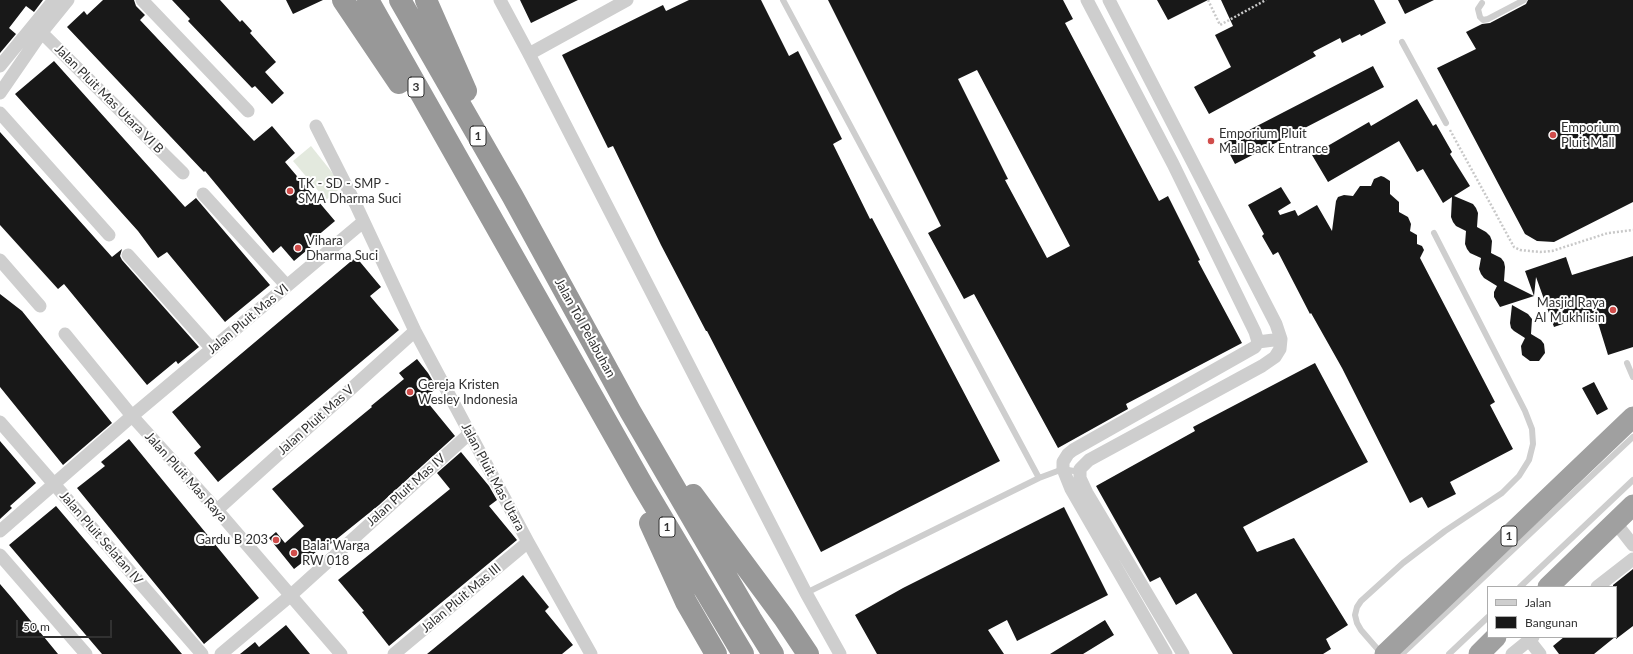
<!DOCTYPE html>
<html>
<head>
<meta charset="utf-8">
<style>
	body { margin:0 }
	#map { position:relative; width:1633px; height:654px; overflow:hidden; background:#fff; font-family:Lato,sans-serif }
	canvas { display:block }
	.legend { position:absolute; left:1487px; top:586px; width:130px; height:52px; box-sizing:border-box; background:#fff; border:1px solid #adadad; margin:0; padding:5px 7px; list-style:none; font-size:12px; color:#313131 }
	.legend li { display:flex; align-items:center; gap:8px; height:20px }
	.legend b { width:20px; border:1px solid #adadad }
	.scale { position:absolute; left:16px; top:620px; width:96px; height:18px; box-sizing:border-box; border:2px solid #313131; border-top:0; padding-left:5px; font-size:12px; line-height:14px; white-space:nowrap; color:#313131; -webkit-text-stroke:3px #fff; paint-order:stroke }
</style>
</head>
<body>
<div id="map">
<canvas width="1633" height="654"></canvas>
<ul class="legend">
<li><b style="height:5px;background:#cecece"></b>Jalan</li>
<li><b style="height:11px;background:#181818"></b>Bangunan</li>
</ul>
<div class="scale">50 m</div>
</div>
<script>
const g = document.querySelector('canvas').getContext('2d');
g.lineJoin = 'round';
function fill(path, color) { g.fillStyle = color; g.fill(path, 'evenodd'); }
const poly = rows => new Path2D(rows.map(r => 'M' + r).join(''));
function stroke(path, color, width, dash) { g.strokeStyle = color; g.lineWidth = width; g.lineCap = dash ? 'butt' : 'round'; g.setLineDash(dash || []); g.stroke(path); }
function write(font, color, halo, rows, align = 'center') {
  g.font = font + ' Lato,sans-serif'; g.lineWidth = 4; g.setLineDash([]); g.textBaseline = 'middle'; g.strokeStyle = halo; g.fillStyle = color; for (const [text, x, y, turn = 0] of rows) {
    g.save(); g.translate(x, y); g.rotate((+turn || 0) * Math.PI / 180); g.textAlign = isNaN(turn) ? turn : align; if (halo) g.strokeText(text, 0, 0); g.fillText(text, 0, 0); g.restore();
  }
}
fill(poly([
	[311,146,343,186,326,200,293,161]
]), '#e3e9de');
fill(poly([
	[0,0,43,0,34,12,26,6,9,28,16,34,0,53],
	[103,0,134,0,136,6,145,15,140,20,254,141,272,126,295,153,285,162,335,221,309,243,312,246,294,261,281,246,273,253,205,171,204,172,67,27,84,11,87,15],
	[172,0,220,0,240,22,242,20,252,31,250,33,276,62,265,72,284,93,272,104,255,86,252,88,188,21,190,19],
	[286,0,323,0,293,14],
	[520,0,578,0,531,23],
	[689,0,761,0,789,56,798,51,842,139,833,144,870,219,872,218,1000,461,821,552,707,331,706,331,661,245,613,146,608,148,562,55,663,5,666,11],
	[828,0,1063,0,1073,19,1065,23,1159,201,1168,196,1200,260,1198,261,1242,343,1126,404,1128,409,1058,448,974,294,964,299,928,233,941,226],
	[977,70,1070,246,1047,258,1005,180,1008,179,958,79],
	[1157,0,1208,0,1168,20],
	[1221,0,1374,0,1386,23,1361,36,1360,34,1342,43,1340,38,1313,52,1316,56,1209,114,1194,87,1231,67,1215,35,1233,26],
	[1398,0,1434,0,1405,14],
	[1528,0,1633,0,1633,202,1554,242,1537,241,1525,234,1437,68,1476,49,1466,32,1482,24,1490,23,1526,4],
	[54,61,185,207,196,198,270,285,225,322,167,252,158,258,138,231,15,94],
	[1373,66,1384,87,1235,164,1224,143],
	[1417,99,1433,126,1436,124,1452,152,1450,154,1470,186,1454,196,1473,204,1476,208,1478,213,1477,227,1486,232,1490,236,1492,241,1491,253,1501,258,1504,262,1505,267,1504,281,1534,296,1500,307,1494,297,1494,292,1497,286,1484,278,1481,274,1479,269,1481,258,1470,253,1467,249,1465,244,1466,231,1456,226,1453,222,1451,217,1452,197,1443,203,1423,169,1417,172,1399,141,1328,182,1312,155,1369,122,1371,126],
	[0,132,112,257,122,249,120,256,122,260,199,347,178,364,176,361,147,385,64,284,58,289,0,225],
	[1381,176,1384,177,1390,181,1390,194,1399,202,1399,212,1408,217,1411,224,1410,231,1417,235,1417,244,1422,246,1424,250,1420,258,1495,402,1490,405,1513,449,1450,482,1456,494,1428,508,1422,497,1410,503,1342,368,1311,313,1310,314,1278,252,1273,255,1262,236,1264,234,1248,205,1281,187,1291,203,1278,211,1280,215,1295,210,1298,216,1317,205,1332,231,1336,201,1338,197,1344,195,1353,196,1360,186,1371,186,1374,179],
	[1633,256,1633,347,1608,355,1595,313,1554,327,1536,277,1534,296,1525,271,1566,257,1572,275],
	[356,257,381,287,370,296,399,330,218,482,194,453,201,447,172,412],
	[0,294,22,311,112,423,63,465,0,387],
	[1512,305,1528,314,1532,319,1531,334,1541,340,1544,344,1545,353,1539,361,1530,361,1522,355,1521,346,1525,338,1514,331,1511,328,1510,323],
	[417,359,428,373,437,388,424,398,455,436,379,505,323,550,321,548,294,569,269,538,276,532,285,543,304,526,272,489,372,407,371,406,404,379,399,373],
	[1315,363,1368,462,1243,527,1257,552,1294,538,1348,625,1326,639,1331,649,1323,654,1233,654,1196,593,1176,605,1160,577,1150,582,1096,486,1195,431,1193,427],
	[1594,382,1608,409,1597,415,1582,388],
	[129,439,259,598,204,644,77,488,105,466,101,462],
	[0,441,36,483,10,506,12,508,0,519],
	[461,452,489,486,497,500,489,506,517,540,389,646,362,612,364,611,338,580,450,489,437,473],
	[56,506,84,539,182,654,102,654,9,545],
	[1064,507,1108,595,1017,641,1007,620,988,630,1004,654,877,654,855,615,903,588],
	[1633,569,1633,626,1616,639,1616,587,1613,587,1613,585],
	[523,575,549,607,545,611,573,645,562,654,427,654],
	[0,584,12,598,58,654,0,654],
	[1105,620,1114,635,1083,654,1050,654],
	[286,625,310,654,240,654,255,642,259,647],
	[1564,637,1615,637,1594,654,1559,654,1553,646]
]), '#181818');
stroke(poly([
	[1208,0,1220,25,1266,0],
	[1450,130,1514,247,1520,250,1540,252,1552,251,1608,233,1633,230]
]), '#c8c8c8', 2.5, [2, 2]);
stroke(poly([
	[783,0,1039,478],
	[1482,3,1478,9,1480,17,1483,20,1488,19,1524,0],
	[1402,42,1446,123],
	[1627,363,1633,377],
	[1520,587,1633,480],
	[806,593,1039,478,1063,469,1079,472],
	[1381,653,1361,630,1357,623,1355,615,1357,607,1361,601,1403,563,1445,531,1502,493,1519,476,1529,460,1533,444,1532,429,1525,411,1434,233],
	[1402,654,1633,437],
	[1449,654,1488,617]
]), '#cecece', 6);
stroke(poly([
	[142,0,248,111],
	[500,0,529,54,806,593,840,654],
	[1087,0,1173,164,1255,332,1258,342,1255,347,1073,450,1068,454,1063,462,1063,469,1071,489,1166,654],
	[1109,0,1276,324,1281,339,1280,349,1275,357,1262,366,1089,460,1080,469,1080,478,1087,493,1183,654],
	[34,25,183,173],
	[529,54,627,0],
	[0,66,54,0],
	[0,93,42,32,68,0],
	[0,113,109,235],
	[316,126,356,205,415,331,528,542,591,654],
	[203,194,287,286],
	[128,255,212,349],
	[0,260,40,306],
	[65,334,132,416,217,510,341,654],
	[1258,342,1281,339],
	[0,422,202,654],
	[217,510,415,331],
	[1615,522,1633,545],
	[0,531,132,416,363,222],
	[0,555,86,654],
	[1597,587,1633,559],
	[1529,640,1540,654],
	[221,654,290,596,470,433],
	[394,654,528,542],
	[1512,654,1533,637]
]), '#cecece', 13);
stroke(poly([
	[1548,587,1633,505],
	[1385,654,1633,417],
	[1479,654,1496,637]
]), '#a0a0a0', 21);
stroke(poly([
	[343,0,399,83],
	[368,0,643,486,743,654],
	[400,0,513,197,630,411,751,619,773,654],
	[426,0,466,91],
	[693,495,784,618,808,654],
	[650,523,686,602,716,654]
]), '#989898', 22);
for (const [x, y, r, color] of [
	[1553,135,4,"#d04d4b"],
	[1211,141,4,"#d04d4b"],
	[290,191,4,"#d04d4b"],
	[298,248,4,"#d04d4b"],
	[1613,310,4,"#d04d4b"],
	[410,392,4,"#d04d4b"],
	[276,540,4,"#d04d4b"],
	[294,553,4,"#d04d4b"]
]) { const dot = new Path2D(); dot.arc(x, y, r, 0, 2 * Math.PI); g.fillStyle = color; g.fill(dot); stroke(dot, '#fff', 1.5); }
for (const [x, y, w] of [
	[416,87,16],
	[478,136,16],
	[667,527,16],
	[1509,536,16]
]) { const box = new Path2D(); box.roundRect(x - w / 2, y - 10, w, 20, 3); g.fillStyle = '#fff'; g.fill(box); stroke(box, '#313131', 1); }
write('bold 12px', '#313131', null, [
	["3",416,87],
	["1",478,136],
	["1",667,527],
	["1",1509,536]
]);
write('13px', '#313131', '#fff', [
	["Jalan Pluit Mas Utara VI B",109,99,45],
	["Jalan Pluit Mas VI",248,319,-40],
	["Jalan Tol Pelabuhan",585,328,61],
	["Jalan Pluit Mas V",316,420,-42],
	["Jalan Pluit Mas Raya",186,477,48],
	["Jalan Pluit Mas Utara",493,477,62],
	["Jalan Pluit Mas IV",406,490,-42],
	["Jalan Pluit Selatan IV",101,538,49],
	["Jalan Pluit Mas III",461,598,-40]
]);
write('13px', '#313131', '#fff', [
	["Emporium",1561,128],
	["Pluit Mall",1561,143],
	["Emporium Pluit",1219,134],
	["Mall Back Entrance",1219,149],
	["TK - SD - SMP -",298,184],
	["SMA Dharma Suci",298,199],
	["Vihara",306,241],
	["Dharma Suci",306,256],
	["Masjid Raya",1605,303,"right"],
	["Al Mukhlisin",1605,318,"right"],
	["Gereja Kristen",418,385],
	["Wesley Indonesia",418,400],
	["Gardu B 203",268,540,"right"],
	["Balai Warga",302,546],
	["RW 018",302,561]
], 'left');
</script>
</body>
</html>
